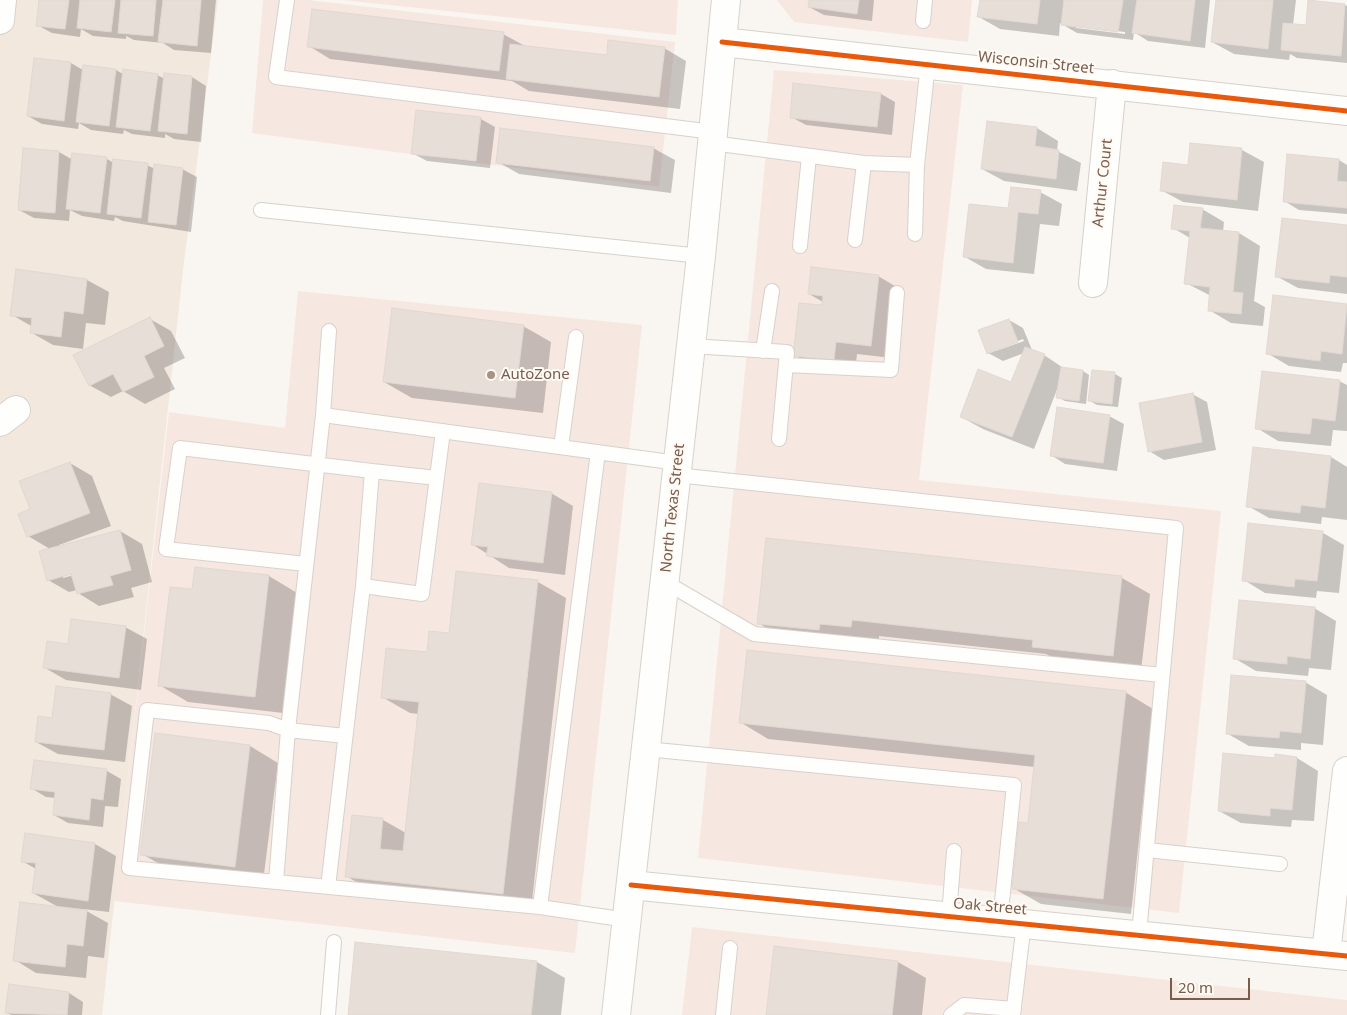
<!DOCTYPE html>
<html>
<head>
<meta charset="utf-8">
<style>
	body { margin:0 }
	#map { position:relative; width:1347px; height:1015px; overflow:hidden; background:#f9f5f0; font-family:"Noto Sans",sans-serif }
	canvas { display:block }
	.scale { position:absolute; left:1170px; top:978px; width:80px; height:22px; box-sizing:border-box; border:2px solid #7a5c4d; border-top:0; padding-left:6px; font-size:15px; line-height:18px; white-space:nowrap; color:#7a5c4d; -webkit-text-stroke:4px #fffaf3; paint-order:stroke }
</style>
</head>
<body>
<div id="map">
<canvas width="1347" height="1015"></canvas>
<div class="scale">20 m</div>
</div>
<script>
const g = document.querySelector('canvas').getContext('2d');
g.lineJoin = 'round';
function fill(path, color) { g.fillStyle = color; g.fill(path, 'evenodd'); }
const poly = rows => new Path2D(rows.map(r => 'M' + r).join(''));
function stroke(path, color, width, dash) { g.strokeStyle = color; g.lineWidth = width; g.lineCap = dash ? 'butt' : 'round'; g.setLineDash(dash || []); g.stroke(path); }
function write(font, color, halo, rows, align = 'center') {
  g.font = font + ' "Noto Sans",sans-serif'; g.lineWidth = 4; g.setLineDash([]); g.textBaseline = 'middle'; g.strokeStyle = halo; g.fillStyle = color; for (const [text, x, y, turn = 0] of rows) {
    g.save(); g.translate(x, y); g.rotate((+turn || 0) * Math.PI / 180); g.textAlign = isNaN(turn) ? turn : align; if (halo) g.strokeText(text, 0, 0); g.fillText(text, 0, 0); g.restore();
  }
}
fill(poly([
	[0,0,218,0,183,270,102,1015,0,1015]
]), '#f2e8de');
fill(poly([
	[263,0,308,0,675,42,659,187,252,133],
	[342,0,678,0,676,35],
	[777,0,972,0,968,42,794,22],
	[774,70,963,85,919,480,1221,511,1179,913,698,858],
	[298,291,642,325,575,953,114,901,169,412,285,428],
	[692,927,1347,1000,1347,1015,682,1015]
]), '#f6e8e1');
fill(poly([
	[41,0,216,0,211,53,174,50,163,43,134,40,126,36,126,39,93,36,81,29,80,37,52,33,37,25],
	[810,0,874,0,872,21,824,15,809,7],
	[981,0,1210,0,1205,48,1148,41,1134,32,1133,40,1077,33,1060,23,1059,36,1000,29,979,17],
	[1076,26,1125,32,1125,34,1076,28],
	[1217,0,1296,0,1293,25,1307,26,1309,2,1345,5,1347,6,1347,63,1297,58,1290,54,1289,60,1234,54,1212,42],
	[503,34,525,46,608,57,664,48,686,61,680,109,529,91,512,81,330,59,309,46],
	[71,63,83,70,116,70,123,74,157,75,165,79,165,75,192,77,206,86,201,142,174,139,165,134,165,138,132,134,124,130,123,134,91,130,79,123,78,129,42,124,28,116],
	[881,94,895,102,892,135,806,125,791,117],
	[417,112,481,119,495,127,490,168,427,161,412,153],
	[1037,128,1058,141,1057,151,1081,163,1077,191,1004,181,982,169],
	[1192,144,1242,150,1264,162,1258,211,1183,202,1161,190,1189,166],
	[653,148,675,160,671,193,519,174,498,162],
	[24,149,59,152,73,160,107,159,114,163,147,165,155,169,182,169,197,177,191,232,123,221,115,217,114,221,82,216,70,210,69,221,34,218,19,210],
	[1339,160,1347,165,1347,214,1299,210,1284,201],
	[1040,192,1062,204,1059,226,1040,224,1034,274,986,269,965,257,1009,210],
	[1202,209,1224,222,1223,232,1239,233,1260,246,1254,301,1265,307,1263,326,1231,323,1209,310,1211,296,1186,283,1190,238,1173,228],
	[1347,226,1347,294,1298,288,1276,276],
	[17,271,87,280,109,292,105,325,86,323,83,349,53,345,32,333,33,327,12,315],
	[878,276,900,289,892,358,857,354,855,372,816,367,794,355,823,306,823,302,809,294],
	[1274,296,1347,305,1347,363,1343,363,1341,372,1289,366,1267,353],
	[150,319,171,331,185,358,164,368,175,389,145,404,123,391,111,397,89,385],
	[1009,320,1023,328,1032,350,1044,355,1065,369,1083,371,1089,375,1086,404,1065,401,1058,397,1058,387,1034,449,983,429,961,417,1012,383,1024,353,1003,361,988,353],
	[1023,339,1024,341,996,351,996,349],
	[523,326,551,342,543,413,412,398,384,382],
	[1093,371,1115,374,1122,378,1118,407,1097,405,1090,401],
	[1339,381,1347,385,1347,431,1333,430,1331,446,1278,441,1257,428],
	[1192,394,1207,402,1216,450,1164,460,1149,451],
	[1109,416,1124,424,1117,471,1065,464,1051,455],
	[1254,448,1331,457,1347,467,1347,520,1322,517,1321,524,1269,518,1248,506],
	[70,463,92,476,111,526,59,545,60,547,120,531,142,544,152,582,131,588,134,597,99,606,78,593,77,590,69,592,48,580,50,549,28,536,32,510],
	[77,571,78,574,63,578,63,575],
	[551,493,573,506,565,575,509,568,472,544],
	[1323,533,1344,545,1339,593,1317,591,1316,598,1265,593,1244,580],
	[269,576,297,593,283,713,188,702,159,685,193,591],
	[1122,578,1150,594,1141,671,1062,663,1046,654,879,636,879,642,786,639,758,623],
	[538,582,566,598,531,910,374,892,346,876,353,816,383,820,406,833,419,714,410,713,382,697,450,634],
	[1314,608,1336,621,1331,670,1309,668,1308,676,1256,671,1234,658],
	[125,627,147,639,141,690,66,680,45,668,70,645],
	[1305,682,1327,695,1323,745,1301,743,1301,750,1249,746,1228,734],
	[1125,692,1153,709,1131,914,1041,904,1013,888,1029,824,1035,767,768,739,740,722],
	[110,694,132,706,125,762,58,754,36,742,53,719],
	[250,746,278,763,263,882,170,870,142,854],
	[1297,758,1318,771,1314,821,1292,820,1291,827,1241,823,1219,811,1276,759],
	[35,762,107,771,121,779,118,807,105,806,103,827,68,823,54,815,56,798,46,797,31,788],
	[95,844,116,856,109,912,83,909,108,923,104,958,88,956,86,978,36,973,15,960,60,908,33,893,36,869,22,861],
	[775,947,898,962,926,978,922,1015,767,1015],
	[537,962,565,978,561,1015,349,1015],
	[10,986,69,993,83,1002,82,1015,11,1015,7,1013]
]), '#0003');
const building = poly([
	[39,0,69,0,65,29,36,26,39,0],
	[80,0,115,0,111,32,77,28,80,0],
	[121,0,156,0,153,36,118,33,121,0],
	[163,0,201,0,197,46,158,42,163,0],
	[809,0,859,0,857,14,808,7,809,0],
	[980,0,1040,0,1037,24,977,17,980,0],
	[1064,0,1123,0,1118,32,1061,25,1064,0],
	[1137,0,1195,0,1190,41,1132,33,1137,0],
	[1216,0,1273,0,1268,49,1211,42,1216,0],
	[1308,0,1345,4,1341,56,1281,50,1283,23,1306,25,1308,0],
	[312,9,504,32,499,71,307,47,312,9],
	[608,40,665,47,659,97,506,79,510,44,607,55,608,40],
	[34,58,71,62,64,121,27,116,34,58],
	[83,65,116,69,109,126,76,122,83,65],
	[123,69,158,74,150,131,116,127,123,69],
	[164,73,192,76,187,134,158,131,164,73],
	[793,83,881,93,877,127,790,118,793,83],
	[416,110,481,117,476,161,411,154,416,110],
	[987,121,1037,127,1035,146,1059,150,1056,179,981,169,987,121],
	[500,128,654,147,650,181,496,163,500,128],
	[1190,143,1242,148,1237,200,1160,191,1163,162,1188,165,1190,143],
	[23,148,59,151,55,213,18,210,23,148],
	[72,153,107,157,100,213,66,209,72,153],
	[1287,154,1339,159,1337,181,1347,182,1347,208,1283,202,1287,154],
	[113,159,148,163,141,218,107,214,113,159],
	[154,164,183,168,176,225,148,222,154,164],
	[1011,187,1041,190,1038,214,1018,212,1013,263,963,257,969,204,1008,208,1011,187],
	[1174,205,1203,208,1200,228,1239,232,1233,292,1243,293,1241,314,1208,311,1210,287,1184,284,1190,231,1171,229,1174,205],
	[1282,218,1347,225,1347,277,1330,275,1329,283,1275,277,1282,218],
	[811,267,879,275,871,346,836,342,834,360,793,356,799,303,822,305,823,296,808,294,811,267],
	[16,269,87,279,83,314,64,311,61,337,30,333,32,318,10,316,16,269],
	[1273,295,1347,304,1342,354,1321,351,1320,361,1266,354,1273,295],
	[392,308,524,325,515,398,383,382,392,308],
	[150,317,164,346,144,356,154,377,123,392,113,374,89,386,73,355,150,317],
	[1009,319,1018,342,987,354,978,330,1009,319],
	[1025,347,1045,354,1012,437,960,417,978,369,1011,382,1025,347],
	[1061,367,1083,370,1079,401,1056,398,1061,367],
	[1092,370,1115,372,1112,404,1088,401,1092,370],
	[1262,371,1340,380,1335,421,1312,418,1310,434,1255,429,1262,371],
	[1193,393,1202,442,1148,452,1139,403,1193,393],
	[1057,407,1110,415,1103,463,1050,456,1057,407],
	[1253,447,1331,456,1325,508,1301,505,1300,513,1246,507,1253,447],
	[70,462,90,513,27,537,18,514,30,509,19,481,70,462],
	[479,483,552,492,543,563,486,556,488,547,471,545,479,483],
	[1248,523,1323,531,1317,581,1295,579,1294,587,1242,581,1248,523],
	[120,530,131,570,110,576,113,585,77,594,71,574,47,581,39,551,120,530],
	[766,538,1122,576,1113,656,1032,647,1033,640,852,620,851,627,820,624,819,630,757,624,766,538],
	[195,567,269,575,255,697,158,686,170,587,192,589,195,567],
	[456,571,538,580,503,894,345,877,352,815,383,818,380,849,403,851,419,702,381,698,386,648,427,652,429,631,449,633,456,571],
	[1239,600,1315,607,1310,659,1287,656,1287,664,1233,659,1239,600],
	[71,619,126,626,119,678,43,668,47,641,68,644,71,619],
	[747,650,1126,691,1103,899,1012,889,1019,822,1028,823,1035,755,739,723,747,650],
	[1231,675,1306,681,1301,733,1280,731,1279,738,1226,734,1231,675],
	[56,686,111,693,104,750,35,742,38,716,52,718,56,686],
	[155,733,250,745,235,867,140,855,155,733],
	[1223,753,1275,758,1275,754,1297,757,1292,810,1270,808,1270,816,1218,811,1223,753],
	[34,760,107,769,103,800,91,798,89,820,53,815,55,792,30,789,34,760],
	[25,833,95,843,88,901,32,893,36,863,21,862,25,833],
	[20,902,87,910,83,946,67,944,65,967,13,961,20,902],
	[355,942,537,961,531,1015,348,1015,355,942],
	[774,946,898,961,892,1015,766,1015,774,946],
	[9,984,69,992,67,1015,5,1013,9,984]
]);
fill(building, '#e6ded7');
stroke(building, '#e2d8d2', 1);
const service = poly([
	[287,0,276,77,713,132],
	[923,21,925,0],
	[712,143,864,163,917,165,928,64],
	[261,210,701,256],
	[915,234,917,165],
	[855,240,864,163],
	[800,246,809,156],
	[329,331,323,415,678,463],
	[691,346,787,352,779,439],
	[763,351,772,291],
	[786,365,891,370,897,293],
	[323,415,288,730,269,723,147,710,129,868,540,907],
	[561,447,576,337],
	[598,452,540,907,627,920],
	[676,475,1176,528,1139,934],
	[306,564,166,549,180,448,372,471],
	[665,582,754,634,1162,675],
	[363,586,372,471,437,478],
	[646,749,1014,785,1000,921],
	[1147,850,1280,864],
	[276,882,288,730,345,736],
	[328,887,363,586,422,594,443,431],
	[949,916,954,851],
	[328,1015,334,942],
	[723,1015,730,948],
	[951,1015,964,1005,1014,1009],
	[1013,1015,1024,923]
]);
const minor = poly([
	[0,20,2,0],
	[722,42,1347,111],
	[1093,283,1112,84],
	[0,422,16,410],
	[631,885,1347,956],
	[1326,953,1347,771]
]);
const secondary = poly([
	[616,1015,701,256,726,0]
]);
stroke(service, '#d7d1cb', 16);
stroke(minor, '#d7d1cb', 30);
stroke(secondary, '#d9d2cb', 30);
stroke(service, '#fefefd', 14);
stroke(minor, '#fefefd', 28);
stroke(secondary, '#fefefd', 28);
stroke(poly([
	[722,42,1347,111],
	[631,885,1347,956]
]), '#e8590c', 5);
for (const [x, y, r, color] of [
	[491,375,5,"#a69286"]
]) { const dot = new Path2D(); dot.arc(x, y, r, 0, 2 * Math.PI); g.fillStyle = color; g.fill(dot); stroke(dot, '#fffaf3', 2); }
write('15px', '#7a5c4d', '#fffaf3', [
	["Wisconsin Street",1036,63,6],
	["Arthur Court",1103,183,-84],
	["North Texas Street",673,508,-84],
	["Oak Street",990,907,5]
]);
write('15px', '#7a5c4d', '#fffaf3', [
	["AutoZone",501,375]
], 'left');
</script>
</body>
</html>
